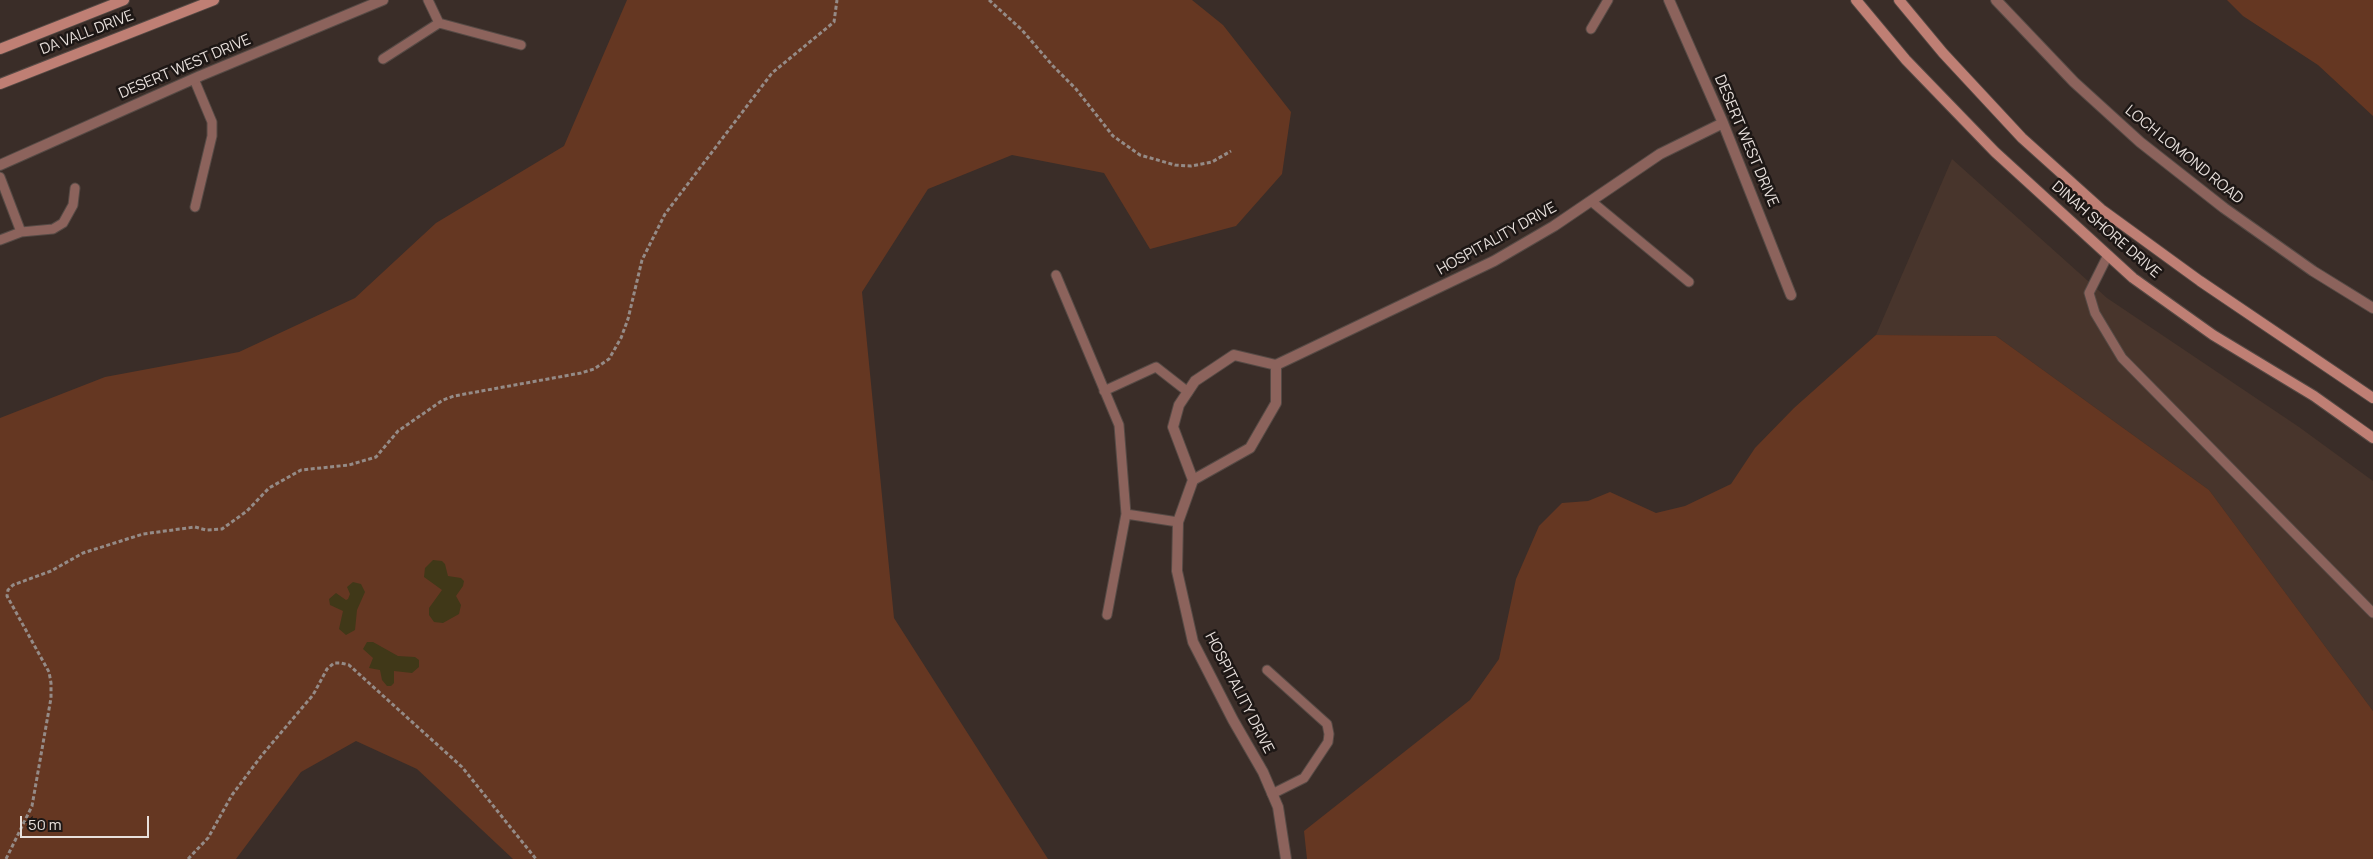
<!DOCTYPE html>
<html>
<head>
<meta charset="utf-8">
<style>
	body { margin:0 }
	#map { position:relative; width:2373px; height:859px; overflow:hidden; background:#3a2d28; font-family:Manrope,sans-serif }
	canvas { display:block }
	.scale { position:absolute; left:20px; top:816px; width:129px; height:22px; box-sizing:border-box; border:2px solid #e8e0dc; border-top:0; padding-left:6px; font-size:15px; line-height:18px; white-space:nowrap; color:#e8e0dc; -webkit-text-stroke:4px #1d1715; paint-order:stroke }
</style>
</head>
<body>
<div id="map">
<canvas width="2373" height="859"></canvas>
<div class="scale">50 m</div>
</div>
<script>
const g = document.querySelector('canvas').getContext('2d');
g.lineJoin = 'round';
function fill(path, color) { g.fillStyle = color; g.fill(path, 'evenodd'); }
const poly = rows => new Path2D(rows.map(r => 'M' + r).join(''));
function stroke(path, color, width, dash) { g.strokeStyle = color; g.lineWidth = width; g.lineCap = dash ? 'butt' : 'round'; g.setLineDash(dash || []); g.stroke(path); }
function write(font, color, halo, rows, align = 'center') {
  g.font = font + ' Manrope,sans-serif'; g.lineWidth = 5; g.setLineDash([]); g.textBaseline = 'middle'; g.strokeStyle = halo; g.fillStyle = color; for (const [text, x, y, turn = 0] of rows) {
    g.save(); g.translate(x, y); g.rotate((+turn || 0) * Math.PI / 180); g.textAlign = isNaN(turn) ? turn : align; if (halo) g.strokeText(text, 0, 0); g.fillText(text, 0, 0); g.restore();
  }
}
fill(poly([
	[1952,159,2107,298,2299,427,2373,481,2373,711,2209,490,1996,336,1876,335]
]), '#48352c');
fill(poly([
	[627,0,1192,0,1223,25,1291,112,1282,174,1236,226,1150,249,1104,173,1012,155,928,189,862,292,894,618,1048,859,513,859,417,769,356,741,301,772,236,859,0,859,0,418,105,377,239,352,355,298,436,223,564,146],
	[2227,0,2373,0,2373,116,2318,65,2243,16],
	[1876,335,1996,336,2209,490,2373,711,2373,859,1307,859,1304,831,1470,700,1499,659,1516,579,1539,526,1562,503,1588,501,1610,492,1656,513,1685,506,1731,484,1755,448,1794,408]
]), '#653722');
fill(poly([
	[433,560,442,561,445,564,448,576,461,578,464,581,463,586,456,596,461,605,459,614,443,623,434,622,429,615,429,608,442,590,424,577,425,568],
	[353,582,361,584,365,592,357,610,355,630,346,635,339,629,343,611,330,605,329,599,336,593,346,600,348,599,350,594,347,587],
	[367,642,373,642,398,656,415,657,419,660,419,667,412,673,394,671,394,683,391,686,387,686,382,680,380,670,369,668,373,658,363,649]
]), '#403818');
const lane = poly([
	[428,0,439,23,521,45],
	[1591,29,1608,0],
	[383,59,439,23],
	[194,79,212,122,212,136,195,207],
	[0,177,21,232],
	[1591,201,1689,282],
	[0,240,21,232,53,229,63,223,73,205,75,188],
	[2108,255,2089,293,2095,313,2122,358,2373,613],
	[1056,275,1119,425,1126,514,1107,615],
	[1104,391,1156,367,1188,392],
	[1126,514,1178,522],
	[1267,670,1327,724,1329,734,1328,742,1304,778,1272,794]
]);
const street = poly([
	[1669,0,1723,123,1791,295],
	[1996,0,2074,82,2140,142,2224,208,2313,271,2373,308],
	[0,165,200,76,383,0],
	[1276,365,1494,261,1554,226,1660,154,1723,123],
	[1193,480,1173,427,1179,405,1195,381,1234,355,1276,365,1276,403,1250,448,1193,480,1178,522,1177,571,1193,642,1233,720,1263,772,1278,807,1286,859]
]);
const secondary = poly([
	[1856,0,1906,60,1995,152,2133,278,2213,335,2314,396,2373,438],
	[1899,0,1943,53,2022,138,2101,209,2200,281,2373,398],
	[0,49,124,0],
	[0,84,214,0]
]);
stroke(lane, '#564a45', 11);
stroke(street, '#564a45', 12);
stroke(secondary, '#564a45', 12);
stroke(poly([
	[989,0,1022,30,1053,66,1076,89,1113,136,1140,155,1175,165,1191,166,1212,162,1231,151],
	[6,859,32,806,51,698,51,683,49,672,7,596,8,590,13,585,51,571,83,553,143,534,195,527,206,530,222,529,247,511,269,488,301,470,349,465,376,457,398,431,443,400,454,396,581,373,594,369,609,359,621,338,628,319,642,260,665,214,772,73,834,22,837,0],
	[188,859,208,838,232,795,262,755,313,695,327,669,334,663,341,663,349,665,462,767,536,859]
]), '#958b87', 3, [4, 2.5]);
stroke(lane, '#8c635c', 9);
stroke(street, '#8c635c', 10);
stroke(secondary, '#bf7f74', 10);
write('15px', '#e8e0dc', '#1d1715', [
	["DA VALL DRIVE",87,33,-21],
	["DESERT WEST DRIVE",185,67,-23],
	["DESERT WEST DRIVE",1746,141,67],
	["LOCH LOMOND ROAD",2184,155,39],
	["DINAH SHORE DRIVE",2106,230,41],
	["HOSPITALITY DRIVE",1497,239,-29],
	["HOSPITALITY DRIVE",1239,693,63]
]);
</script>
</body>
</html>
